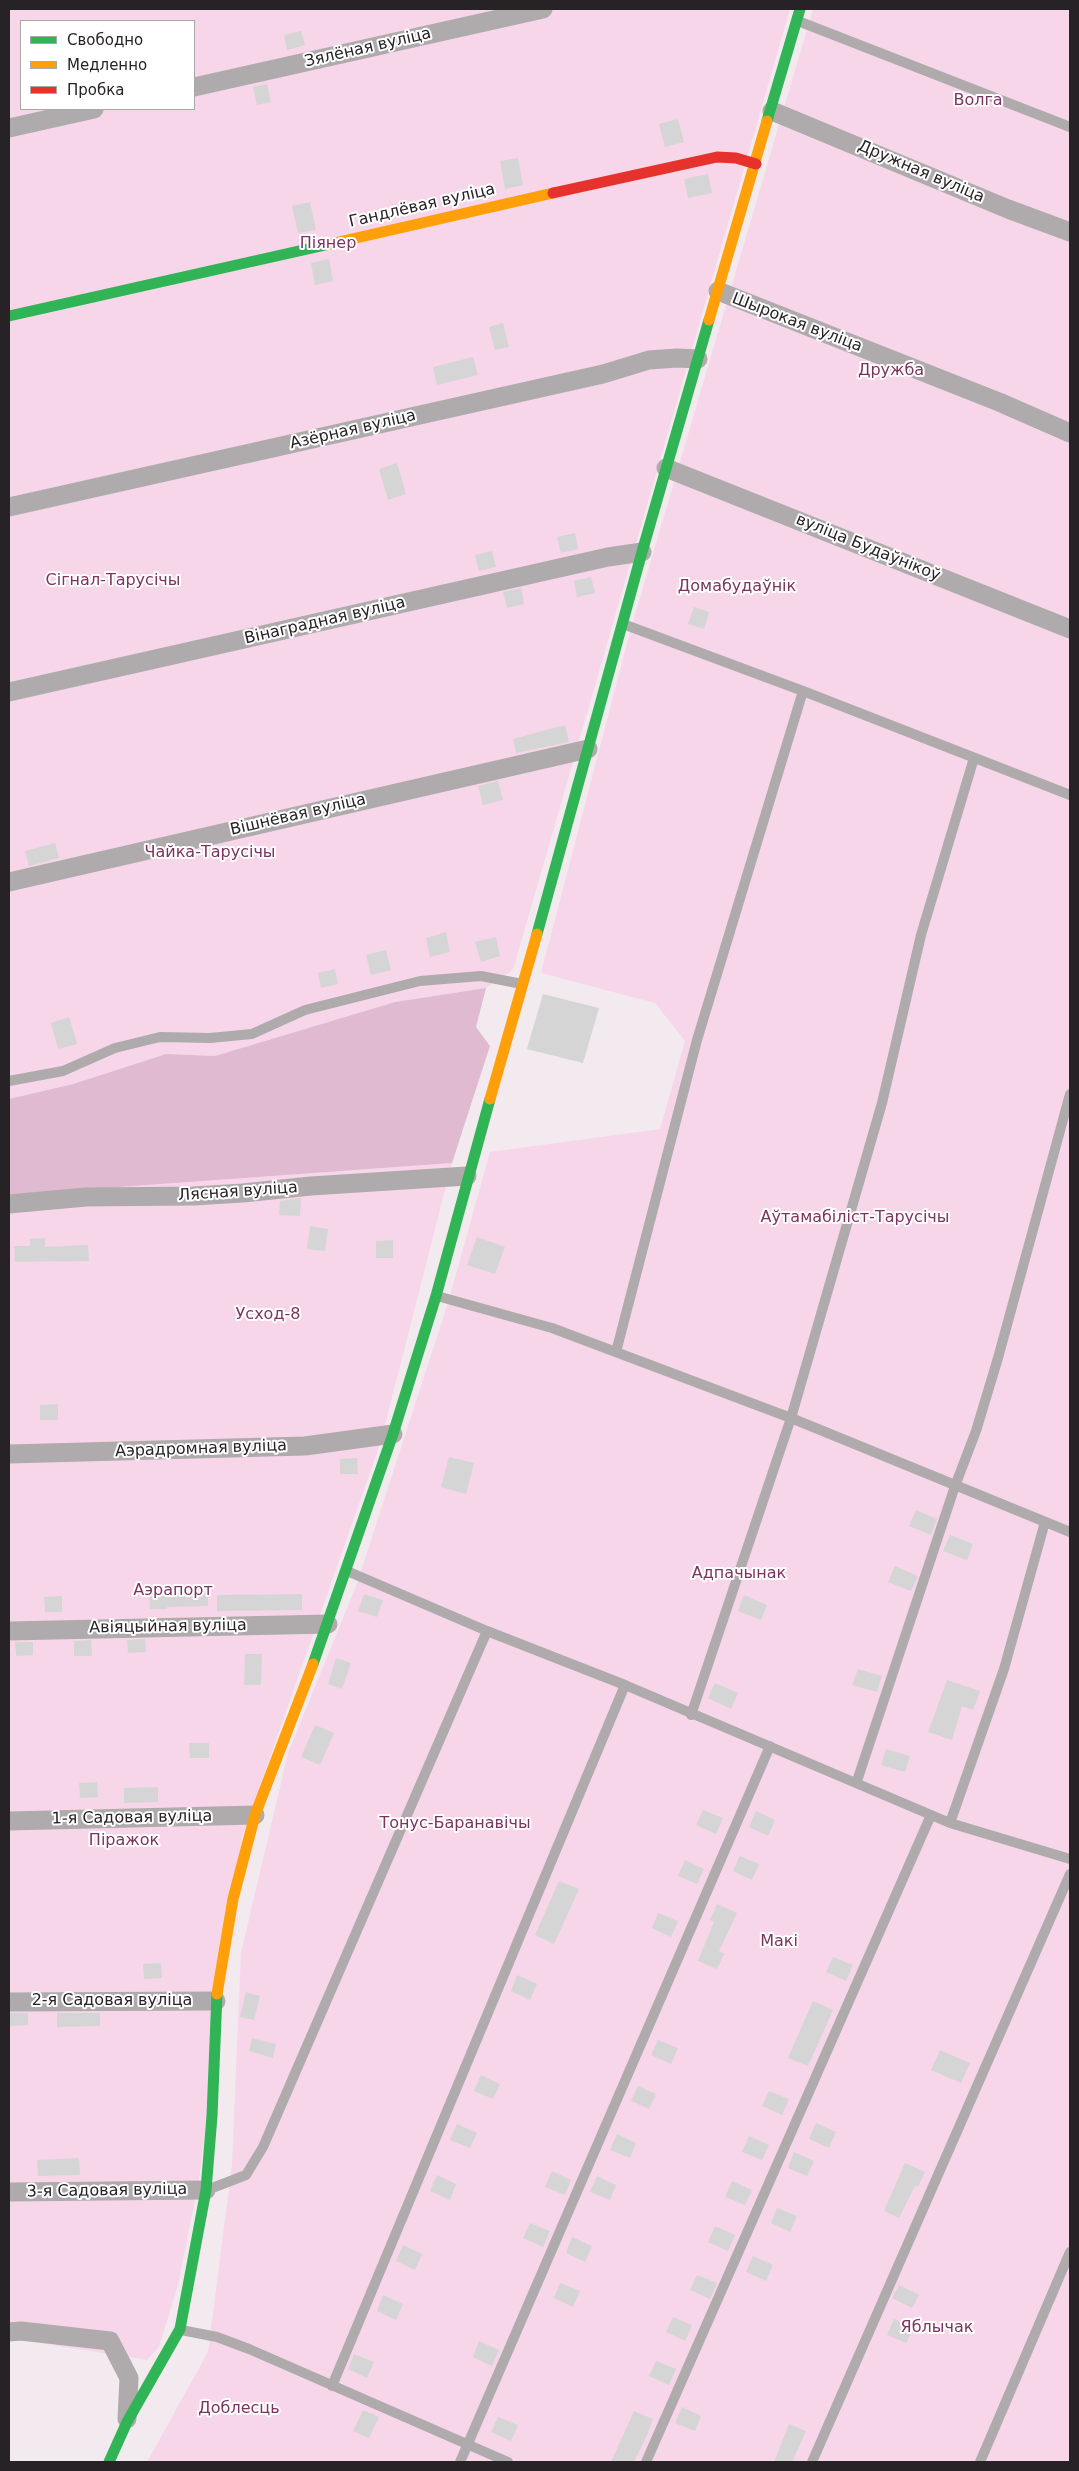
<!DOCTYPE html>
<html>
<head>
<meta charset="utf-8">
<style>
	body { margin:0 }
	#map { position:relative; width:1079px; height:2471px; overflow:hidden; background:#f2eaee; font-family:"DejaVu Sans",sans-serif }
	canvas { display:block }
	.frame { position:absolute; inset:0; border:10px solid #272225; pointer-events:none }
	.legend { position:absolute; left:20px; top:20px; width:175px; height:90px; box-sizing:border-box; background:#fff; border:1px solid #a9a7a8; margin:0; padding:6px 9px; list-style:none; font-size:15px; color:#272225 }
	.legend li { display:flex; align-items:center; gap:10px; height:25px }
	.legend b { width:25px; border:1px solid #a9a7a8 }
</style>
</head>
<body>
<div id="map">
<canvas width="1079" height="2471"></canvas>
<div class="frame"></div>
<ul class="legend">
<li><b style="height:6px;background:#30b455"></b>Свободно</li>
<li><b style="height:6px;background:#ff9f0a"></b>Медленно</li>
<li><b style="height:6px;background:#e5322d"></b>Пробка</li>
</ul>
</div>
<script>
const g = document.querySelector('canvas').getContext('2d');
g.lineJoin = 'round';
function fill(path, color) { g.fillStyle = color; g.fill(path, 'evenodd'); }
const poly = rows => new Path2D(rows.map(r => 'M' + r).join(''));
function stroke(path, color, width, dash) { g.strokeStyle = color; g.lineWidth = width; g.lineCap = dash ? 'butt' : 'round'; g.setLineDash(dash || []); g.stroke(path); }
function write(font, color, halo, rows, align = 'center') {
  g.font = font + ' "DejaVu Sans",sans-serif'; g.lineWidth = 4; g.setLineDash([]); g.textBaseline = 'middle'; g.strokeStyle = halo; g.fillStyle = color; for (const [text, x, y, turn = 0] of rows) {
    g.save(); g.translate(x, y); g.rotate((+turn || 0) * Math.PI / 180); g.textAlign = isNaN(turn) ? turn : align; if (halo) g.strokeText(text, 0, 0); g.fillText(text, 0, 0); g.restore();
  }
}
fill(poly([
	[9,9,790,9,513,970,486,988,395,1002,215,1056,166,1054,73,1084,9,1099],
	[21,21,194,21,194,109,21,109],
	[813,9,1070,9,1070,2462,147,2462,208,2352,232,2164,241,1953,288,1753,356,1586,448,1303,490,1152,660,1129,685,1041,655,1003,541,973,630,632],
	[452,1163,380,1444,242,1837,199,2180,178,2285,159,2347,147,2360,21,2340,9,2341,9,1195]
]), '#f7d6e9');
fill(poly([
	[486,988,476,1027,490,1046,452,1163,9,1195,9,1099,73,1084,166,1054,215,1056,395,1002]
]), '#dfbad0');
fill(poly([
	[301,31,305,45,287,50,284,35],
	[267,84,271,102,257,105,253,87],
	[678,119,684,142,665,147,659,124],
	[518,158,523,185,505,189,500,161],
	[708,174,712,193,688,198,684,179],
	[310,202,316,230,298,233,292,206],
	[329,259,333,281,315,285,311,263],
	[503,323,509,347,495,350,489,327],
	[473,357,478,375,437,385,433,367],
	[397,463,406,494,388,500,379,469],
	[575,533,578,549,561,553,557,537],
	[492,551,496,567,479,571,475,555],
	[591,577,595,593,577,597,574,581],
	[521,588,524,604,507,608,503,592],
	[694,607,709,612,704,629,688,624],
	[565,725,569,742,516,753,513,739],
	[498,781,503,800,483,805,478,786],
	[55,843,59,858,29,866,25,851],
	[446,932,450,952,430,957,426,938],
	[496,937,500,956,481,962,475,942],
	[386,950,391,970,371,975,366,955],
	[335,969,338,984,321,988,318,973],
	[543,994,599,1008,583,1063,527,1049],
	[69,1017,77,1044,58,1049,51,1023],
	[301,1198,300,1216,279,1215,280,1201],
	[310,1226,328,1229,325,1251,307,1249],
	[477,1237,505,1247,495,1274,467,1265],
	[45,1238,45,1247,88,1245,89,1261,15,1262,14,1246,30,1246,30,1239],
	[393,1240,393,1258,376,1258,376,1241],
	[58,1404,58,1420,40,1420,40,1405],
	[449,1457,474,1463,466,1494,441,1487],
	[357,1458,358,1474,340,1474,340,1459],
	[916,1510,937,1519,931,1535,909,1526],
	[950,1535,973,1544,967,1560,943,1551],
	[895,1566,918,1576,911,1591,888,1582],
	[208,1591,208,1606,167,1607,167,1609,150,1609,149,1594],
	[302,1594,302,1610,217,1611,217,1595],
	[364,1594,383,1600,377,1617,358,1611],
	[744,1595,767,1605,761,1620,738,1611],
	[62,1596,62,1612,45,1612,44,1597],
	[145,1639,146,1652,128,1653,127,1640],
	[91,1640,92,1656,74,1656,74,1641],
	[15,1642,33,1642,33,1655,16,1656],
	[245,1654,262,1654,261,1685,244,1685],
	[336,1658,351,1663,342,1689,328,1684],
	[858,1669,882,1676,877,1692,852,1685],
	[947,1680,980,1691,973,1710,962,1706,952,1740,928,1732],
	[715,1683,738,1693,731,1709,708,1698],
	[315,1725,334,1733,320,1765,301,1757],
	[189,1743,209,1743,209,1758,190,1758],
	[886,1749,910,1756,905,1772,881,1765],
	[97,1782,98,1797,80,1798,79,1783],
	[158,1787,158,1802,124,1803,124,1788],
	[703,1810,723,1818,716,1834,696,1825],
	[756,1811,775,1820,768,1836,749,1827],
	[740,1856,759,1864,752,1880,733,1871],
	[685,1860,704,1869,697,1884,678,1876],
	[559,1881,579,1889,554,1944,535,1935],
	[717,1904,737,1913,719,1951,724,1954,717,1969,698,1961,714,1922,710,1920],
	[658,1913,678,1921,671,1937,652,1928],
	[833,1957,853,1965,846,1981,826,1972],
	[161,1963,162,1978,144,1979,143,1964],
	[517,1975,537,1984,530,2000,511,1991],
	[246,1992,260,1996,254,2020,240,2017],
	[813,2001,833,2010,808,2066,788,2058],
	[10,2013,28,2013,28,2025,10,2026],
	[57,2013,100,2013,100,2026,57,2027],
	[252,2038,276,2044,273,2058,249,2051],
	[658,2040,678,2048,671,2064,651,2055],
	[940,2050,970,2063,961,2083,931,2070],
	[481,2075,500,2084,493,2099,474,2091],
	[638,2086,656,2094,649,2109,631,2101],
	[769,2091,789,2099,782,2115,762,2106],
	[816,2123,836,2132,829,2148,809,2139],
	[457,2124,477,2133,470,2148,450,2140],
	[617,2134,636,2143,630,2158,610,2150],
	[749,2136,769,2145,762,2160,742,2152],
	[794,2152,814,2161,807,2176,788,2168],
	[79,2158,80,2175,38,2176,37,2160],
	[905,2163,925,2172,918,2187,915,2186,899,2218,884,2211],
	[552,2171,571,2180,565,2195,545,2187],
	[437,2175,456,2184,450,2200,430,2191],
	[597,2176,616,2185,610,2200,590,2192],
	[732,2181,752,2190,745,2205,725,2197],
	[777,2208,797,2216,790,2232,771,2223],
	[530,2223,550,2231,543,2247,523,2238],
	[715,2226,735,2235,728,2251,708,2242],
	[572,2237,592,2246,585,2262,566,2253],
	[403,2245,422,2254,415,2270,396,2261],
	[753,2256,773,2265,766,2281,746,2272],
	[697,2275,717,2283,710,2299,690,2290],
	[560,2283,580,2291,573,2307,554,2298],
	[899,2285,919,2295,912,2308,892,2298],
	[383,2295,403,2304,396,2320,377,2311],
	[673,2317,692,2325,685,2341,666,2332],
	[894,2319,914,2328,906,2343,887,2335],
	[479,2341,499,2350,492,2366,473,2357],
	[354,2354,374,2362,367,2378,348,2369],
	[656,2361,676,2369,669,2385,649,2376],
	[682,2407,701,2416,695,2431,675,2423],
	[363,2410,379,2417,369,2438,353,2431],
	[634,2411,653,2419,647,2435,634,2462,611,2462],
	[498,2417,518,2425,511,2441,491,2432],
	[789,2424,806,2431,792,2462,774,2462]
]), '#d5d5d5');
stroke(poly([
	[798,21,1070,127],
	[623,624,803,691,1070,795],
	[9,1081,63,1071,115,1048,160,1037,210,1038,252,1034,305,1010,420,981,481,976,522,984],
	[437,1296,552,1328,791,1418,1070,1532],
	[616,1352,697,1040,803,691],
	[347,1571,487,1631,625,1685,950,1823,1070,1859],
	[691,1715,791,1418,882,1103,921,935,974,758],
	[857,1781,955,1486,976,1431,998,1358,1070,1094],
	[950,1823,1004,1669,1045,1522],
	[207,2190,246,2175,263,2147,487,1631],
	[181,2330,217,2337,249,2349,508,2462],
	[332,2386,625,1685],
	[460,2462,770,1746],
	[646,2462,931,1815],
	[812,2462,1070,1874],
	[980,2462,1070,2252]
]), '#afabad', 10);
stroke(poly([
	[194,87,543,9],
	[772,111,1008,209,1070,232],
	[9,128,94,109],
	[718,291,999,402,1070,433],
	[666,468,1070,629],
	[9,507,603,374,649,360,677,358,698,359],
	[9,692,608,557,642,552],
	[9,882,588,749],
	[9,1204,86,1197,193,1196,243,1193,311,1186,467,1176],
	[9,1454,305,1446,393,1434],
	[9,1631,328,1624],
	[9,1821,255,1815],
	[9,2002,216,2001],
	[9,2192,206,2190],
	[9,2332,21,2331,110,2341,129,2378,127,2419]
]), '#afabad', 19);
stroke(poly([
	[767,121,800,9],
	[9,316,330,244],
	[537,934,642,552,709,320],
	[313,1664,393,1434,436,1296,490,1099],
	[109,2462,127,2422,180,2329,206,2190,212,2116,217,1994]
]), '#30b455', 11);
stroke(poly([
	[330,244,553,193],
	[709,320,767,121],
	[490,1099,537,934],
	[217,1994,233,1899,255,1815,313,1664]
]), '#ff9f0a', 11);
stroke(poly([
	[553,193,717,157,736,158,756,164]
]), '#e5322d', 11);
write('16px', '#272225', '#fff', [
	["Зялёная вуліца",368,48,-13],
	["Дружная вуліца",921,172,23],
	["Гандлёвая вуліца",422,206,-13],
	["Шырокая вуліца",797,323,21],
	["Азёрная вуліца",353,430,-13],
	["вуліца Будаўнікоў",868,548,22],
	["Вінаградная вуліца",325,621,-13],
	["Вішнёвая вуліца",298,815,-13],
	["Лясная вуліца",238,1192,-4],
	["Аэрадромная вуліца",201,1449,-2],
	["Авіяцыйная вуліца",168,1627,-1],
	["1-я Садовая вуліца",132,1818,-1],
	["2-я Садовая вуліца",112,2001],
	["3-я Садовая вуліца",107,2191,-1]
]);
write('16px', '#7c3362', '#fff', [
	["Волга",978,101],
	["Піянер",328,244],
	["Дружба",891,371],
	["Сігнал-Тарусічы",113,581],
	["Домабудаўнік",737,587],
	["Чайка-Тарусічы",210,853],
	["Аўтамабіліст-Тарусічы",855,1218],
	["Усход-8",268,1315],
	["Адпачынак",739,1574],
	["Аэрапорт",173,1591],
	["Тонус-Баранавічы",455,1824],
	["Піражок",124,1841],
	["Макі",779,1942],
	["Яблычак",937,2328],
	["Доблесць",239,2409]
]);
</script>
</body>
</html>
